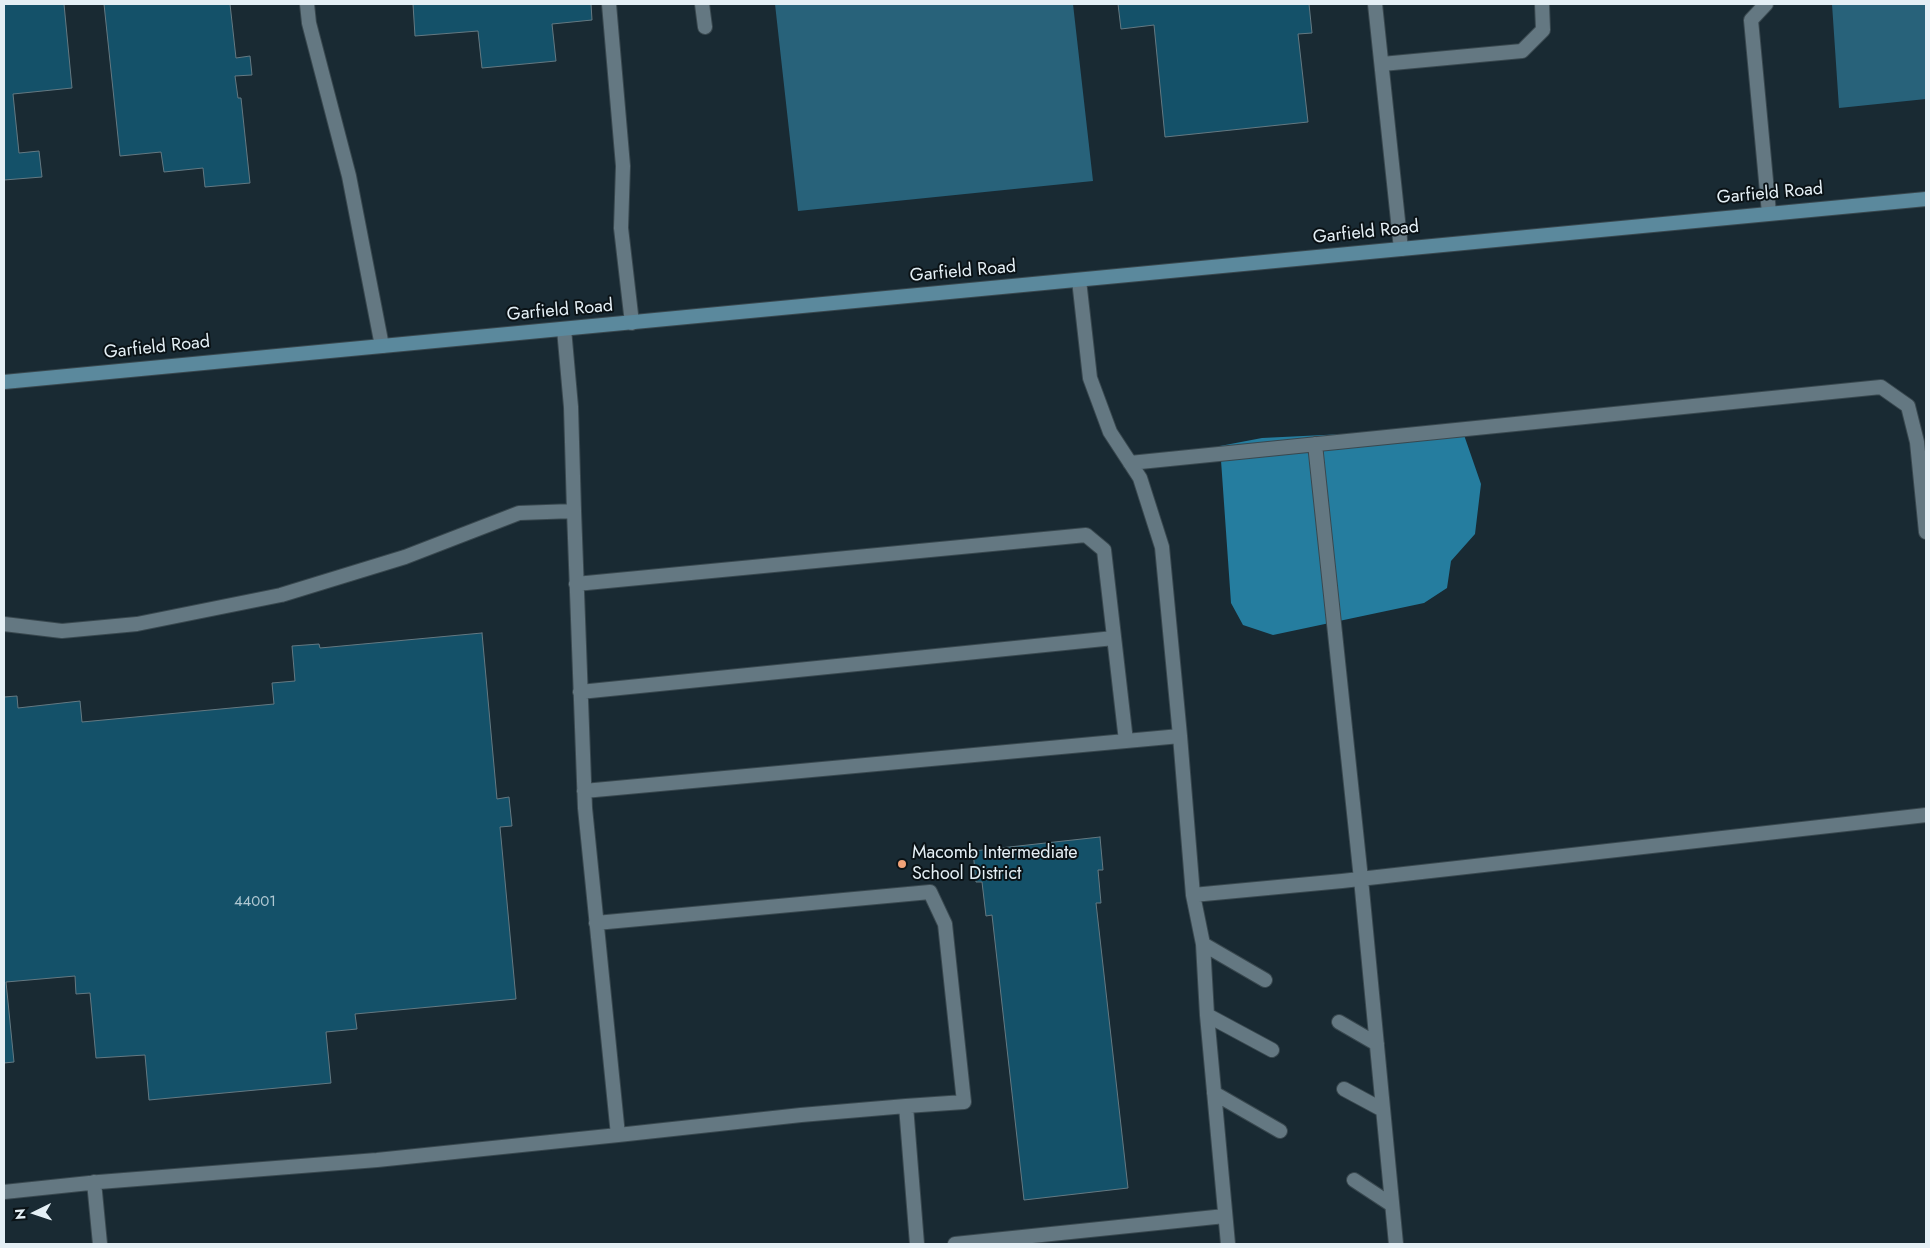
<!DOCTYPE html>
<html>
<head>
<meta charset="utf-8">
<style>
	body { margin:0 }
	#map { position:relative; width:1930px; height:1248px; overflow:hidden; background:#192a33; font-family:Jost,sans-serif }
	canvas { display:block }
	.frame { position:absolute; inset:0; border:5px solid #e4eff5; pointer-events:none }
	.north { position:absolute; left:10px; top:1188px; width:50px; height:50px; -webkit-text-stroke:4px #0a1216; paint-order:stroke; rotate:266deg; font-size:14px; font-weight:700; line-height:20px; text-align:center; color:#e4eff5 }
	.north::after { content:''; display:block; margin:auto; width:18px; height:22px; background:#e4eff5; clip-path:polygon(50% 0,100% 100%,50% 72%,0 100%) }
</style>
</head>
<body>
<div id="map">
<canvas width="1930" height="1248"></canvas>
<div class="frame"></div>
<div class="north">N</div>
</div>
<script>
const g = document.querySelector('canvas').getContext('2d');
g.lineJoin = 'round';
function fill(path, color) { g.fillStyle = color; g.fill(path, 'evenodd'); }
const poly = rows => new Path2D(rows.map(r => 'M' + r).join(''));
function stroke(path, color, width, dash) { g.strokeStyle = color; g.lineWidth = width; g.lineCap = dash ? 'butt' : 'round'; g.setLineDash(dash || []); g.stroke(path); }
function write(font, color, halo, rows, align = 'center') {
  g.font = font + ' Jost,sans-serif'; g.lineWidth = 4; g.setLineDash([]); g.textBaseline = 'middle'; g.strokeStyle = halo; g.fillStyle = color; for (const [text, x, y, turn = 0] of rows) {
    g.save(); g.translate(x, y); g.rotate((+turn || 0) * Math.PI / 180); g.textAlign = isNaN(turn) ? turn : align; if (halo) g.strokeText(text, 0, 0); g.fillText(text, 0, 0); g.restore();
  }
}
fill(poly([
	[775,4,1073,4,1093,181,798,211],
	[1832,4,1926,4,1926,99,1839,108]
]), '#28627a');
fill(poly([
	[1426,430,1464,435,1481,484,1475,534,1451,561,1447,588,1424,603,1273,635,1243,625,1231,603,1220,446,1262,438]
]), '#257d9f');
const building = poly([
	[4,4,64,4,72,88,13,94,19,153,39,151,42,177,4,180,4,4],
	[104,4,230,4,236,58,250,56,252,75,235,76,238,98,241,98,250,183,205,187,203,168,164,172,161,152,120,156,104,4],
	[413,4,591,4,592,20,552,24,556,61,482,68,478,31,415,36,413,4],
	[1118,4,1309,4,1312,33,1298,34,1308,122,1165,137,1154,25,1121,29,1118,4],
	[482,633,497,799,509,797,512,826,500,827,516,999,355,1014,357,1029,326,1032,331,1083,149,1100,145,1055,96,1058,90,993,76,994,75,976,6,982,14,1062,4,1063,4,697,17,696,18,708,80,701,82,722,274,704,272,683,295,681,292,646,319,644,320,648,482,633],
	[1100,837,1103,870,1098,870,1101,903,1096,903,1128,1188,1024,1200,992,915,986,916,982,882,976,882,973,851,1100,837]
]);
fill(building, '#145169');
stroke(building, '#647982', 1);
const service = poly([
	[307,4,309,23,349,176,382,346],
	[609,4,623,166,621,228,632,323],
	[702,4,705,27],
	[1375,4,1401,249],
	[1766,4,1751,20,1769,213],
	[1382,64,1522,51,1543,30,1542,4],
	[1079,280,1090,378,1110,432,1140,478,1162,547,1180,736,1193,895,1203,944,1207,1015,1228,1244],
	[564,329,571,407,574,511],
	[1315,444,1361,879,1396,1244],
	[1130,463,1881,387,1908,406,1917,442,1926,532],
	[576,584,1086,535,1104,550,1126,741],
	[4,624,62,631,137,624,281,595,405,557,519,513,574,511,585,808,618,1135,377,1160,99,1182,4,1192],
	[580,692,1114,638],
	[584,791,1180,736],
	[1193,895,1342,881,1926,815],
	[596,923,930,892,945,924,964,1102,906,1106],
	[1203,944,1265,980],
	[1207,1015,1272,1050],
	[1339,1022,1377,1044],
	[1344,1089,1383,1110],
	[1214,1093,1280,1131],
	[618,1135,801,1115,906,1106,917,1244],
	[1354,1180,1392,1205],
	[94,1182,100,1244],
	[955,1244,1225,1216]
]);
const secondary = poly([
	[4,382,1926,199]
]);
stroke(service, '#39484f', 16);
stroke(secondary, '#39484f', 16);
stroke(service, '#647882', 14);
stroke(secondary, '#5b899d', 14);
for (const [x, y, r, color] of [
	[902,864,5,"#f0a278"]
]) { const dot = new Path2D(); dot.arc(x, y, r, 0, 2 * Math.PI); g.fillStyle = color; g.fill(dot); stroke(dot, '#0a1216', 2); }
write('15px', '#b0c8d2', null, [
	["44001",255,902]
]);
write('18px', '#e4eff5', '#0a1216', [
	["Garfield Road",1770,194,-5],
	["Garfield Road",1366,233,-6],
	["Garfield Road",963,272,-5],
	["Garfield Road",560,311,-5],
	["Garfield Road",157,348,-6]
]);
write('18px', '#e4eff5', '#0a1216', [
	["Macomb Intermediate",912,854],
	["School District",912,875]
], 'left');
</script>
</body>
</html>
